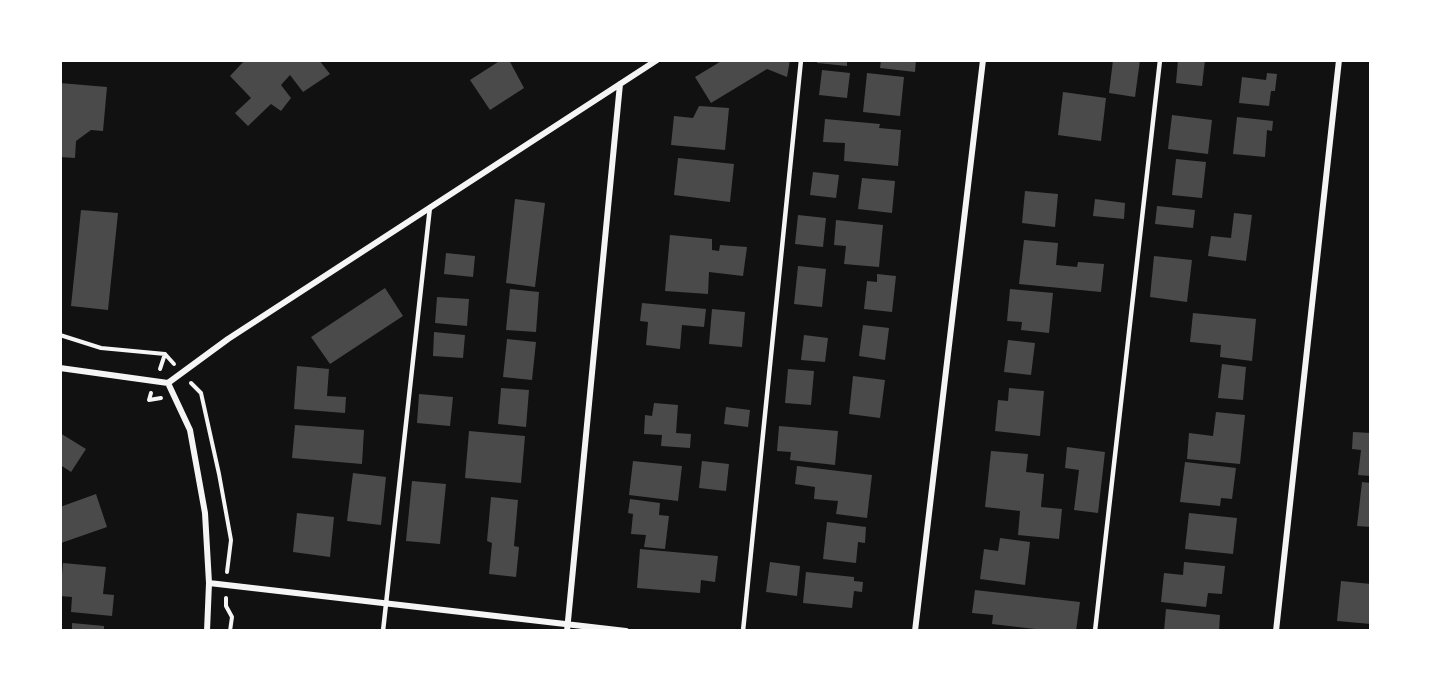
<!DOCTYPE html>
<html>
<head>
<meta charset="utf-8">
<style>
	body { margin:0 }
	#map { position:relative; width:1431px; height:691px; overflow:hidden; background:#111; font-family:"Nunito Sans",sans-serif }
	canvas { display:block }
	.frame { position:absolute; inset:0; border:62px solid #fff; pointer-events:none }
</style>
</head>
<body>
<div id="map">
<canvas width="1431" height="691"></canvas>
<div class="frame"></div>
</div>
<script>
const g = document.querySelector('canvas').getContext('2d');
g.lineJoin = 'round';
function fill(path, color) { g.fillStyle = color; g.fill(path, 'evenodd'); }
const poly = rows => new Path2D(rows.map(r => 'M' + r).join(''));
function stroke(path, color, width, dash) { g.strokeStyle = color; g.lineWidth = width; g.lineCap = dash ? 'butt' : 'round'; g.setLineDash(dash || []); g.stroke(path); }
fill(poly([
	[245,60,319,60,330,74,303,92,290,75,281,85,291,98,281,111,271,104,248,126,235,113,251,98,230,76],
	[501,60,509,60,524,88,490,110,470,80],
	[723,60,790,60,787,77,767,69,711,103,695,77],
	[817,60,847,60,847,66,817,63],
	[881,60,916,60,915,72,880,68],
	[1113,60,1140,60,1135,97,1109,93],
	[1178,60,1205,60,1202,86,1176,83],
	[822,70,850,73,847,98,819,95],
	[867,73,904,77,900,116,863,112],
	[1267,73,1277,74,1275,91,1271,91,1269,106,1239,103,1242,77,1266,80],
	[60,83,107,87,103,131,91,130,76,141,75,158,60,157],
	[1063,92,1106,98,1101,141,1058,135],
	[699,106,729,108,725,150,671,145,674,116,693,118],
	[1172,115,1212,120,1208,154,1168,149],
	[1237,117,1273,121,1272,131,1267,130,1265,157,1233,154],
	[825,119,880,124,879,128,901,130,898,166,844,161,845,143,823,142],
	[678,158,734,164,730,202,674,195],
	[1176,159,1206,162,1202,198,1172,195],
	[813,172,839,175,836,198,810,195],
	[862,178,895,181,892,213,858,209],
	[1025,191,1058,194,1055,227,1022,223],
	[515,199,545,203,535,287,506,283],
	[1095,199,1125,203,1124,219,1093,216],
	[1157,206,1195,210,1193,228,1155,224],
	[81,210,118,213,108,310,71,306],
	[1234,213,1252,215,1246,261,1208,256,1211,236,1231,238],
	[798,215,826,218,823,247,795,244],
	[836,220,883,225,879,267,844,264,846,246,834,245],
	[670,235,712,239,712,250,719,251,720,245,747,247,743,276,709,272,708,294,665,291],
	[1024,240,1058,243,1056,265,1077,267,1078,262,1104,264,1101,292,1019,284],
	[446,253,475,256,473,277,444,274],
	[1154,256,1192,260,1187,302,1150,297],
	[798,266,826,269,822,307,794,304],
	[877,274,896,276,892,312,864,309,867,281,877,282],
	[385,288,403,316,330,364,311,337],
	[510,289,539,292,536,332,506,330],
	[1010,289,1053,293,1049,333,1021,330,1022,322,1007,321],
	[437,297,469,299,467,326,435,323],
	[642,303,706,309,704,327,682,325,680,349,646,345,648,322,640,321],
	[712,309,745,312,742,347,709,344],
	[1193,313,1256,319,1252,361,1220,357,1221,345,1190,342],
	[863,325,889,328,885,360,859,356],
	[434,332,465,335,463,358,433,356],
	[804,335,828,338,825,362,801,360],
	[507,339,536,342,532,380,503,377],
	[1008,340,1035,343,1031,375,1004,372],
	[1222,364,1246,367,1243,400,1218,398],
	[297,366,329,369,327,396,346,397,345,413,294,409],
	[788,369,814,371,811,405,785,403],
	[853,376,885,380,880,418,849,414],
	[501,388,529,390,526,427,498,424],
	[1009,388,1044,391,1040,436,995,431,998,400,1008,401],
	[419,394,453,397,450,426,417,423],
	[654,403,678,405,676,433,691,434,690,448,661,446,662,435,644,434,645,415,652,416],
	[726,407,750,410,748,427,724,424],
	[1216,412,1245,415,1240,464,1187,459,1189,433,1213,436],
	[295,425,364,430,362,464,292,458],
	[779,426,838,431,835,465,790,460,791,452,777,451],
	[469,431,525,436,521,483,465,478],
	[1353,432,1371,433,1371,476,1358,475,1361,450,1352,449],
	[60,433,86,449,71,472,62,466,60,469],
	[1067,447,1105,452,1098,513,1074,510,1079,470,1065,468],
	[991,451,1028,454,1026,472,1044,474,1041,507,1062,509,1059,539,1018,535,1020,511,985,507],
	[633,461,682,466,678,501,629,495],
	[702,461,729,464,726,491,699,488],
	[1185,462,1236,468,1232,499,1221,498,1220,506,1180,502],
	[797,466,872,475,867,518,836,514,838,501,814,499,815,487,795,484],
	[353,473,386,477,381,525,347,521],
	[412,481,446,484,440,544,406,541],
	[1362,482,1371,483,1371,527,1357,526],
	[96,494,107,527,61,543,60,507],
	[491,497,518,500,514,546,519,547,516,577,489,574,492,543,487,541],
	[630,499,660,503,659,515,669,516,665,549,644,547,646,535,631,534,633,514,628,513],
	[297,513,334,517,330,557,293,552],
	[1189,513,1237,518,1233,554,1185,549],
	[827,522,866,527,865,543,858,542,856,563,823,559],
	[1000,538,1030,542,1025,585,980,579,984,549,998,551],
	[640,549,718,556,715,582,701,580,700,593,637,588],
	[770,562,800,566,797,596,766,592],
	[1184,562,1225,566,1222,594,1208,593,1206,607,1161,602,1164,573,1183,575],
	[63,563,106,567,103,594,114,595,112,616,71,612,72,597,60,596],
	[806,572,854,577,854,581,863,582,862,592,854,591,852,608,803,603],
	[1341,581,1371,584,1371,624,1337,621],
	[975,590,1080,602,1076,631,1052,631,992,624,993,615,972,613],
	[1166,609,1220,615,1219,631,1164,631],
	[72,623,104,626,104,631,72,631]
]), '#4a4a4a');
stroke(poly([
	[60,335,101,348,165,354,174,364],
	[160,369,165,354],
	[191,383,201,393,219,474,231,540,227,572],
	[151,393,149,400,161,398],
	[226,598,226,606,232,617,230,631]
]), '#f5f5f5', 4);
stroke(poly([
	[383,631,430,207],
	[743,631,801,60],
	[1095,631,1160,60]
]), '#f5f5f5', 4.5);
stroke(poly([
	[60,368,168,383],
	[168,383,228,339,657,60],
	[168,383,190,430,205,513,209,583,207,631],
	[209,583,626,631],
	[567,631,620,84],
	[915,631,983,60],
	[1276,631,1339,60]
]), '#f5f5f5', 6);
</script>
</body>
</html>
